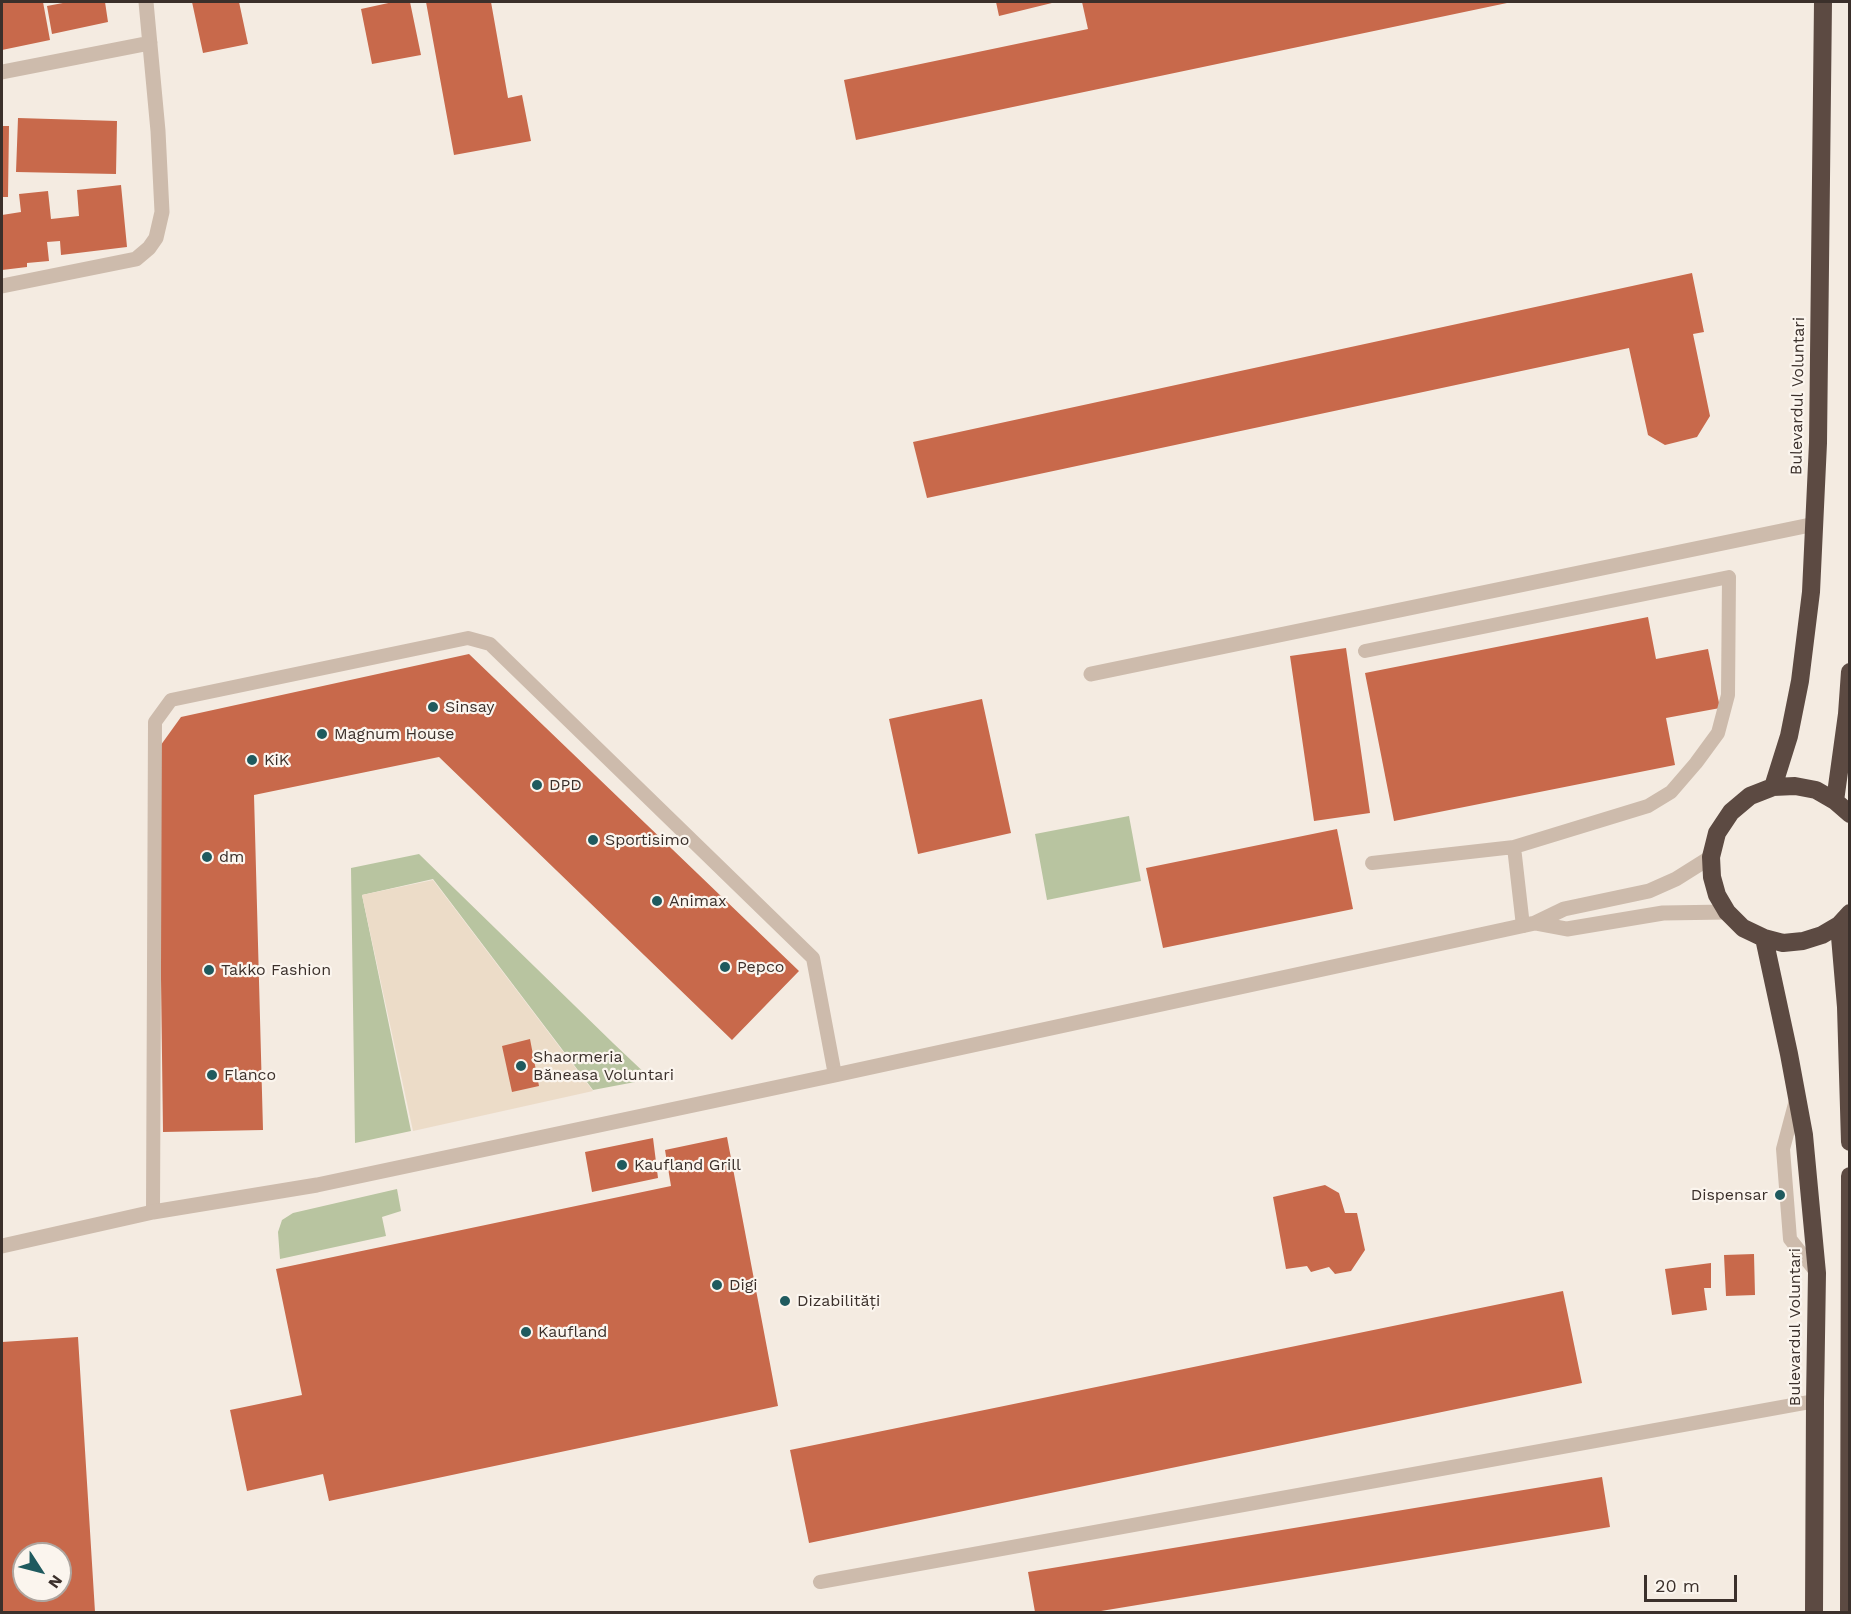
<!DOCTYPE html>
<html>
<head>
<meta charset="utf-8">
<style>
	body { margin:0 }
	#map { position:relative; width:1851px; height:1614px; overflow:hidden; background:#f4ebe1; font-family:"Work Sans",sans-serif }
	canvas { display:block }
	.frame { position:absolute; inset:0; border:3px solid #3b302b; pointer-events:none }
	.north { position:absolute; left:12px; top:1542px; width:60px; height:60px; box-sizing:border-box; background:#fbf5ee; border:2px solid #aea6a0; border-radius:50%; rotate:126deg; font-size:16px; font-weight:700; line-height:24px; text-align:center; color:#3b302b }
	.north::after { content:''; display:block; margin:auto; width:21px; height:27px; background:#1f5a5e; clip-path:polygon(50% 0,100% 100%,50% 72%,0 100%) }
	.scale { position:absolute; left:1644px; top:1575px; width:93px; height:27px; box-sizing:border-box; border:3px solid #3b302b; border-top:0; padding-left:8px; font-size:18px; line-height:21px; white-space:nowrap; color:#3b302b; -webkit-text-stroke:4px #fbf5ee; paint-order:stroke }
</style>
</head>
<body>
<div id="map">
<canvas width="1851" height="1614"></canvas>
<div class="frame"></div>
<div class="north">N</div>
<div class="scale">20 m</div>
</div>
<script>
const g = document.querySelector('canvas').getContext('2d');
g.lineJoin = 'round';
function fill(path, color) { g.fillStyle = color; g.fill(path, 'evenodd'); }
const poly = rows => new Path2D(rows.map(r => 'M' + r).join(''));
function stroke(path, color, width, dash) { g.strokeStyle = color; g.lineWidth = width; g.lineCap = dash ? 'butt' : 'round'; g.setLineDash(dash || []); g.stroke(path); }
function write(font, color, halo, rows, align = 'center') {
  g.font = font + ' "Work Sans",sans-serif'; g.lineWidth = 4.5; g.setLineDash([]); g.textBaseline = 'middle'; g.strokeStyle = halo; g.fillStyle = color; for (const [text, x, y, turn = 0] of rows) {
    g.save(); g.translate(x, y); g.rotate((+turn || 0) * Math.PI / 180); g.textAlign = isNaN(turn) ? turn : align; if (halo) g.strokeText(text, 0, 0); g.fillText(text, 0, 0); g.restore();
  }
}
fill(poly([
	[1129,816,1141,881,1047,900,1035,834],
	[419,854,613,1043,651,1079,593,1090,433,879,362,895,411,1131,355,1143,351,868],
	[397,1189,401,1211,382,1217,386,1236,280,1259,278,1232,282,1220,293,1213]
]), '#b8c4a0');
fill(poly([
	[433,880,593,1091,413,1131,362,895]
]), '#ecdcc8');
fill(poly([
	[2,2,43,2,50,40,2,50],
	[68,2,105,2,108,22,52,34,47,6],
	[192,2,239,2,248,44,203,53],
	[393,2,410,2,421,55,372,64,361,9],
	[426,2,491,2,508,98,522,95,531,141,454,155],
	[996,2,1056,2,999,16],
	[1082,2,1507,2,1507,3,856,140,844,80,1088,29],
	[18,118,117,121,116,174,16,172],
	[2,126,9,126,8,197,2,197],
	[121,185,127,247,61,255,60,241,47,242,49,261,27,263,27,267,2,270,2,215,21,212,19,194,48,191,51,219,79,216,77,190],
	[1692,273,1704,332,1693,334,1710,416,1697,437,1665,445,1648,435,1629,348,927,498,913,442],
	[1648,617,1656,659,1708,649,1720,708,1666,718,1675,765,1394,821,1365,673],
	[1346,648,1370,813,1314,821,1290,656],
	[469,654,799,971,732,1040,439,757,254,795,263,1130,163,1132,158,749,181,717],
	[982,699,1011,833,918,854,889,719],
	[1337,829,1353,909,1163,948,1146,868],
	[530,1039,539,1086,512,1092,502,1046],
	[727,1137,778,1406,329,1501,323,1474,247,1491,230,1410,302,1395,276,1269,671,1186,665,1150],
	[653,1138,658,1178,592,1192,585,1152],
	[1325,1185,1339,1193,1345,1213,1357,1213,1365,1250,1351,1271,1335,1274,1329,1267,1311,1272,1307,1266,1286,1269,1273,1197],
	[1754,1254,1755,1295,1726,1296,1724,1255],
	[1711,1263,1711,1288,1704,1288,1707,1310,1672,1315,1665,1269],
	[1563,1291,1582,1383,809,1543,790,1450],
	[78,1337,95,1612,2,1612,2,1342],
	[24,1554,60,1554,60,1590,24,1590],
	[1602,1477,1610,1527,1095,1612,1035,1612,1028,1572]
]), '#c8694b');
stroke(poly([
	[1365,651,1729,577,1728,695,1718,733,1696,763,1671,792,1648,806,1514,847,1372,863],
	[1514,847,1523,926],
	[1796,1100,1783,1149,1790,1239,1817,1273],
	[153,1212,155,722,171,700,468,638,490,644,813,958,835,1075],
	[820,1582,1815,1401]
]), '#cdbbac', 14);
stroke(poly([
	[2,72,150,43],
	[2,286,136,259,149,248,156,238,162,212,158,131,146,2],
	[1091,674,1815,524],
	[1535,923,1567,929,1663,913,1727,912],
	[2,1246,153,1212,317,1185,835,1075,1535,923,1564,909,1649,891,1676,879,1711,857]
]), '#cdbbac', 15);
stroke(poly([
	[1773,787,1789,736,1800,681,1811,592,1818,443,1823,2],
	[1835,801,1847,714,1850,672],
	[1850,814,1835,801,1816,790,1795,786,1773,787,1750,796,1731,812,1717,833,1711,857,1712,877,1717,895,1727,912,1743,928,1764,938,1783,943,1803,941,1822,935,1839,925,1850,913],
	[1839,925,1846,1007,1850,1142],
	[1764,938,1789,1054,1804,1135,1817,1273,1815,1401,1814,1612],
	[1849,1612,1850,1176]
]), '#5c4a42', 18);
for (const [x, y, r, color] of [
	[433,707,6,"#1f5a5e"],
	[322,734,6,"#1f5a5e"],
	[252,760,6,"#1f5a5e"],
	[537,785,6,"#1f5a5e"],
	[593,840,6,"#1f5a5e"],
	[207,857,6,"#1f5a5e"],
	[657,901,6,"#1f5a5e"],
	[725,967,6,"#1f5a5e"],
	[209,970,6,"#1f5a5e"],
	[521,1066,6,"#1f5a5e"],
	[212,1075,6,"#1f5a5e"],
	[622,1165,6,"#1f5a5e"],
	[1780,1195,6,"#1f5a5e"],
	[717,1285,6,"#1f5a5e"],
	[785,1301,6,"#1f5a5e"],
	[526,1332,6,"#1f5a5e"]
]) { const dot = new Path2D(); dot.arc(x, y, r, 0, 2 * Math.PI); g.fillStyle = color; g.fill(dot); stroke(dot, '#fbf5ee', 2); }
write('16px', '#3b302b', '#fbf5ee', [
	["Bulevardul Voluntari",1798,396,-89],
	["Bulevardul Voluntari",1795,1327,-90]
]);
write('16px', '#3b302b', '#fbf5ee', [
	["Sinsay",445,707],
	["Magnum House",334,734],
	["KiK",264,760],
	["DPD",549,785],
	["Sportisimo",605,840],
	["dm",219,857],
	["Animax",669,901],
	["Pepco",737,967],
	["Takko Fashion",221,970],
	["Shaormeria",533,1057],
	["Băneasa Voluntari",533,1075],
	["Flanco",224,1075],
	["Kaufland Grill",634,1165],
	["Dispensar",1768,1195,"right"],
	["Digi",729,1285],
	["Dizabilități",797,1301],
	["Kaufland",538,1332]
], 'left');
</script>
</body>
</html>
